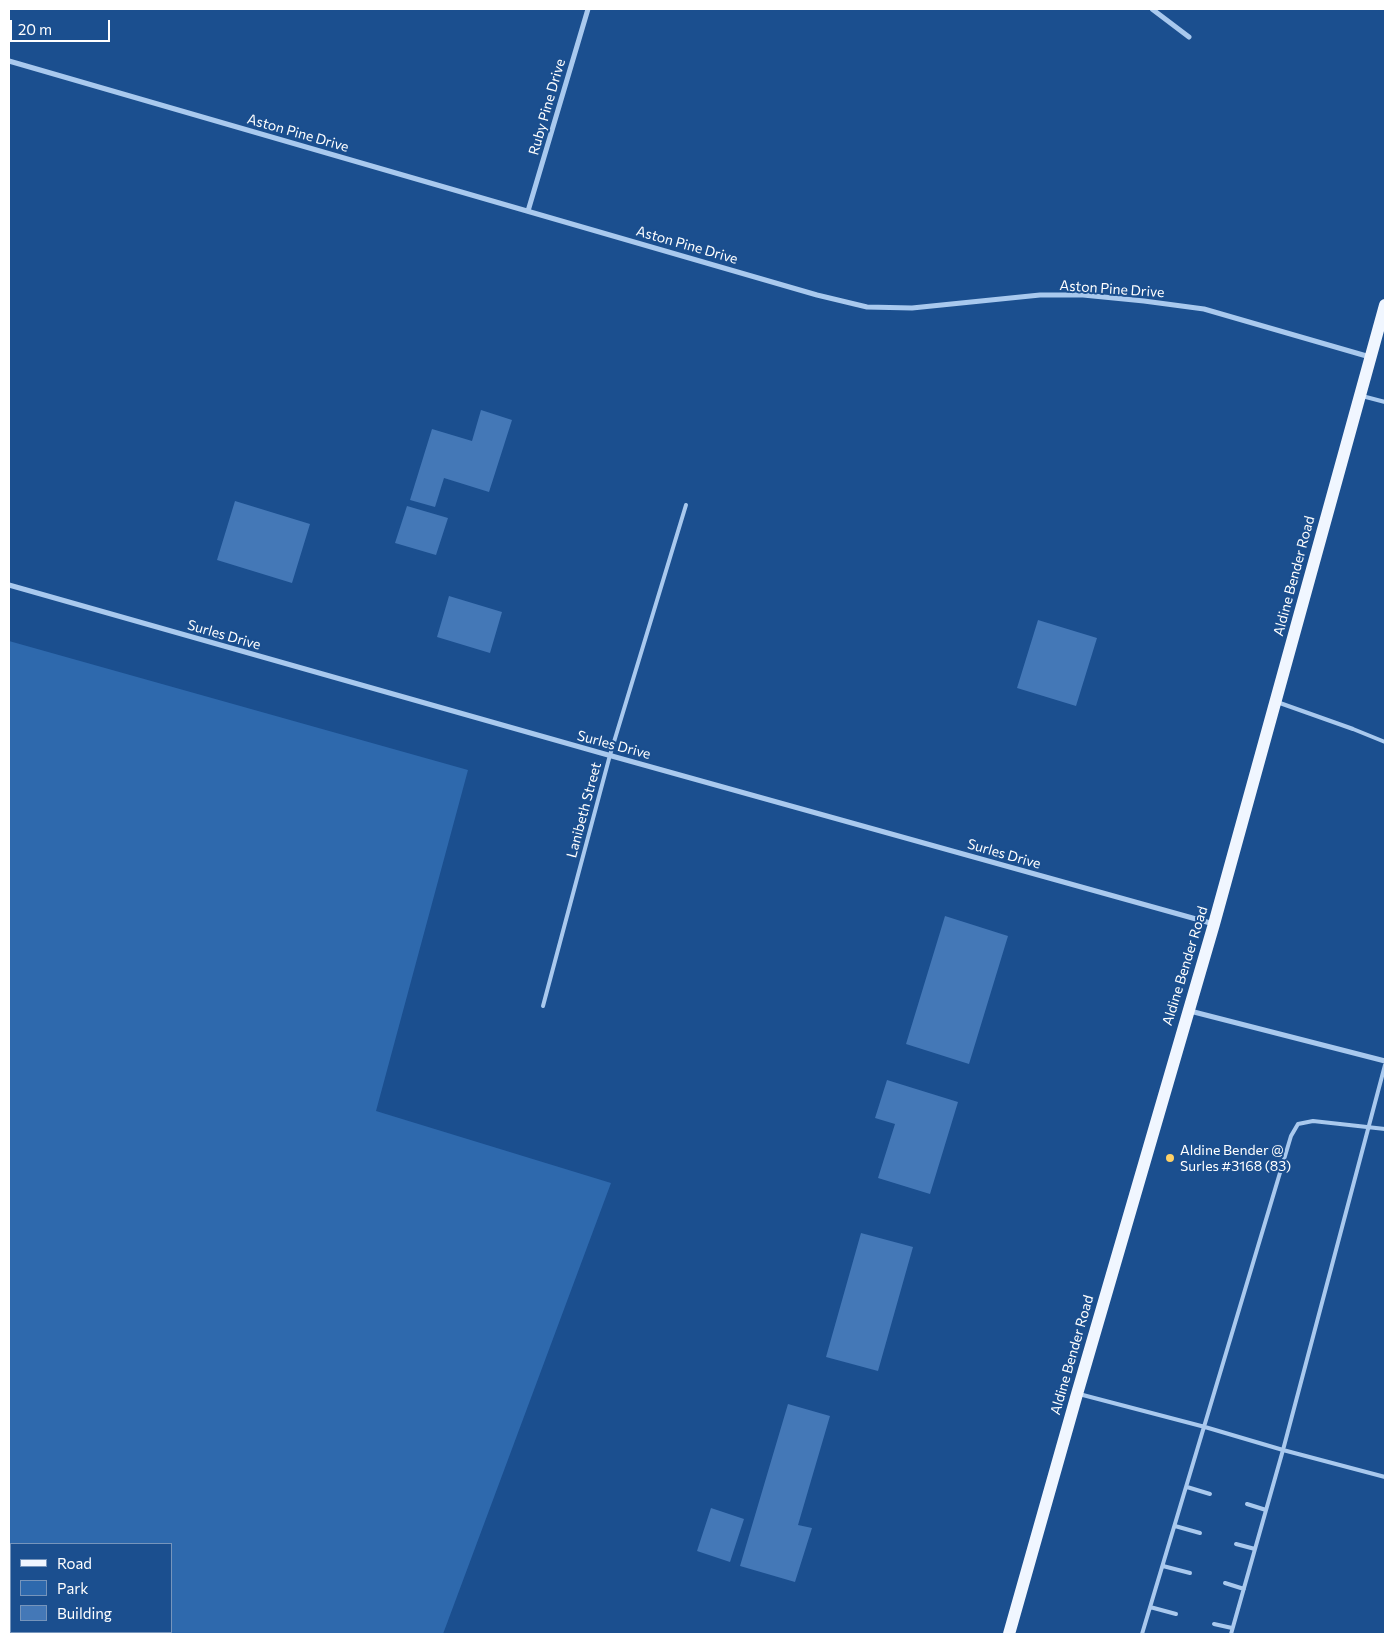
<!DOCTYPE html>
<html>
<head>
<meta charset="utf-8">
<style>
	body { margin:0 }
	#map { position:relative; width:1394px; height:1643px; overflow:hidden; background:#1b4f8f; font-family:Commissioner,sans-serif }
	canvas { display:block }
	.frame { position:absolute; inset:0; border:10px solid #fff; pointer-events:none }
	.legend { position:absolute; left:10px; top:1543px; width:162px; height:90px; box-sizing:border-box; background:#1b4f8f; border:1px solid #7695bc; margin:0; padding:6px 9px; list-style:none; font-size:15px; color:#fff }
	.legend li { display:flex; align-items:center; gap:10px; height:25px }
	.legend b { width:25px; border:1px solid #7695bc }
	.scale { position:absolute; left:10px; top:20px; width:100px; height:22px; box-sizing:border-box; border:2px solid #fff; border-top:0; padding-left:6px; font-size:15px; line-height:18px; white-space:nowrap; color:#fff; -webkit-text-stroke:4px #1b4f8f; paint-order:stroke }
</style>
</head>
<body>
<div id="map">
<canvas width="1394" height="1643"></canvas>
<div class="frame"></div>
<ul class="legend">
<li><b style="height:6px;background:#f0f6ff"></b>Road</li>
<li><b style="height:14px;background:#2e69ad"></b>Park</li>
<li><b style="height:14px;background:#4478b7"></b>Building</li>
</ul>
<div class="scale">20 m</div>
</div>
<script>
const g = document.querySelector('canvas').getContext('2d');
g.lineJoin = 'round';
function fill(path, color) { g.fillStyle = color; g.fill(path, 'evenodd'); }
const poly = rows => new Path2D(rows.map(r => 'M' + r).join(''));
function stroke(path, color, width, dash) { g.strokeStyle = color; g.lineWidth = width; g.lineCap = dash ? 'butt' : 'round'; g.setLineDash(dash || []); g.stroke(path); }
function write(font, color, halo, rows, align = 'center') {
  g.font = font + ' Commissioner,sans-serif'; g.lineWidth = 4; g.setLineDash([]); g.textBaseline = 'middle'; g.strokeStyle = halo; g.fillStyle = color; for (const [text, x, y, turn = 0] of rows) {
    g.save(); g.translate(x, y); g.rotate((+turn || 0) * Math.PI / 180); g.textAlign = isNaN(turn) ? turn : align; if (halo) g.strokeText(text, 0, 0); g.fillText(text, 0, 0); g.restore();
  }
}
fill(poly([
	[9,641,468,770,376,1111,611,1183,443,1634,9,1634],
	[11,1544,171,1544,171,1632,11,1632]
]), '#2e69ad');
fill(poly([
	[481,410,512,420,489,492,444,478,435,507,410,500,432,429,472,441],
	[235,501,310,524,292,583,217,560],
	[407,506,448,518,436,555,395,543],
	[449,596,502,612,490,653,437,637],
	[1038,620,1097,638,1076,706,1017,688],
	[945,916,1008,936,969,1064,906,1044],
	[887,1080,958,1102,930,1194,878,1178,895,1124,875,1118],
	[861,1233,913,1247,878,1371,826,1357],
	[788,1404,830,1416,798,1525,812,1528,795,1582,740,1566],
	[711,1508,744,1519,730,1562,697,1551]
]), '#4478b7');
stroke(poly([
	[1362,396,1385,402],
	[1277,702,1353,729,1385,742],
	[543,1006,610,755,686,505],
	[1079,1394,1205,1427,1283,1450,1385,1065],
	[1187,1487,1210,1494],
	[1247,1504,1266,1510],
	[1175,1526,1200,1533],
	[1236,1544,1255,1549],
	[1163,1566,1190,1573],
	[1225,1583,1244,1589],
	[1150,1607,1176,1614],
	[1214,1624,1232,1628],
	[1142,1634,1291,1136,1298,1124,1313,1121,1385,1129],
	[1231,1634,1283,1450,1385,1477]
]), '#a9c9ee', 4);
stroke(poly([
	[1152,9,1189,37],
	[9,61,817,295,867,307,912,308,1040,295,1083,295,1144,301,1204,309,1370,357],
	[528,211,588,9],
	[9,585,601,753,1214,924],
	[1190,1011,1385,1061]
]), '#a9c9ee', 5);
stroke(poly([
	[1009,1634,1077,1394,1214,924,1385,305]
]), '#f0f6ff', 12);
for (const [x, y, r, color] of [
	[1170,1158,5,"#ffd166"]
]) { const dot = new Path2D(); dot.arc(x, y, r, 0, 2 * Math.PI); g.fillStyle = color; g.fill(dot); stroke(dot, '#1b4f8f', 2); }
write('14px', '#fff', '#1b4f8f', [
	["Ruby Pine Drive",547,107,-74],
	["Aston Pine Drive",298,133,16],
	["Aston Pine Drive",687,245,16],
	["Aston Pine Drive",1112,289,4],
	["Aldine Bender Road",1294,576,-75],
	["Surles Drive",224,635,16],
	["Surles Drive",614,745,15],
	["Lanibeth Street",584,810,-75],
	["Surles Drive",1004,854,16],
	["Aldine Bender Road",1185,966,-73],
	["Aldine Bender Road",1072,1355,-74]
]);
write('14px', '#fff', '#1b4f8f', [
	["Aldine Bender @",1180,1150],
	["Surles #3168 (83)",1180,1166]
], 'left');
</script>
</body>
</html>
